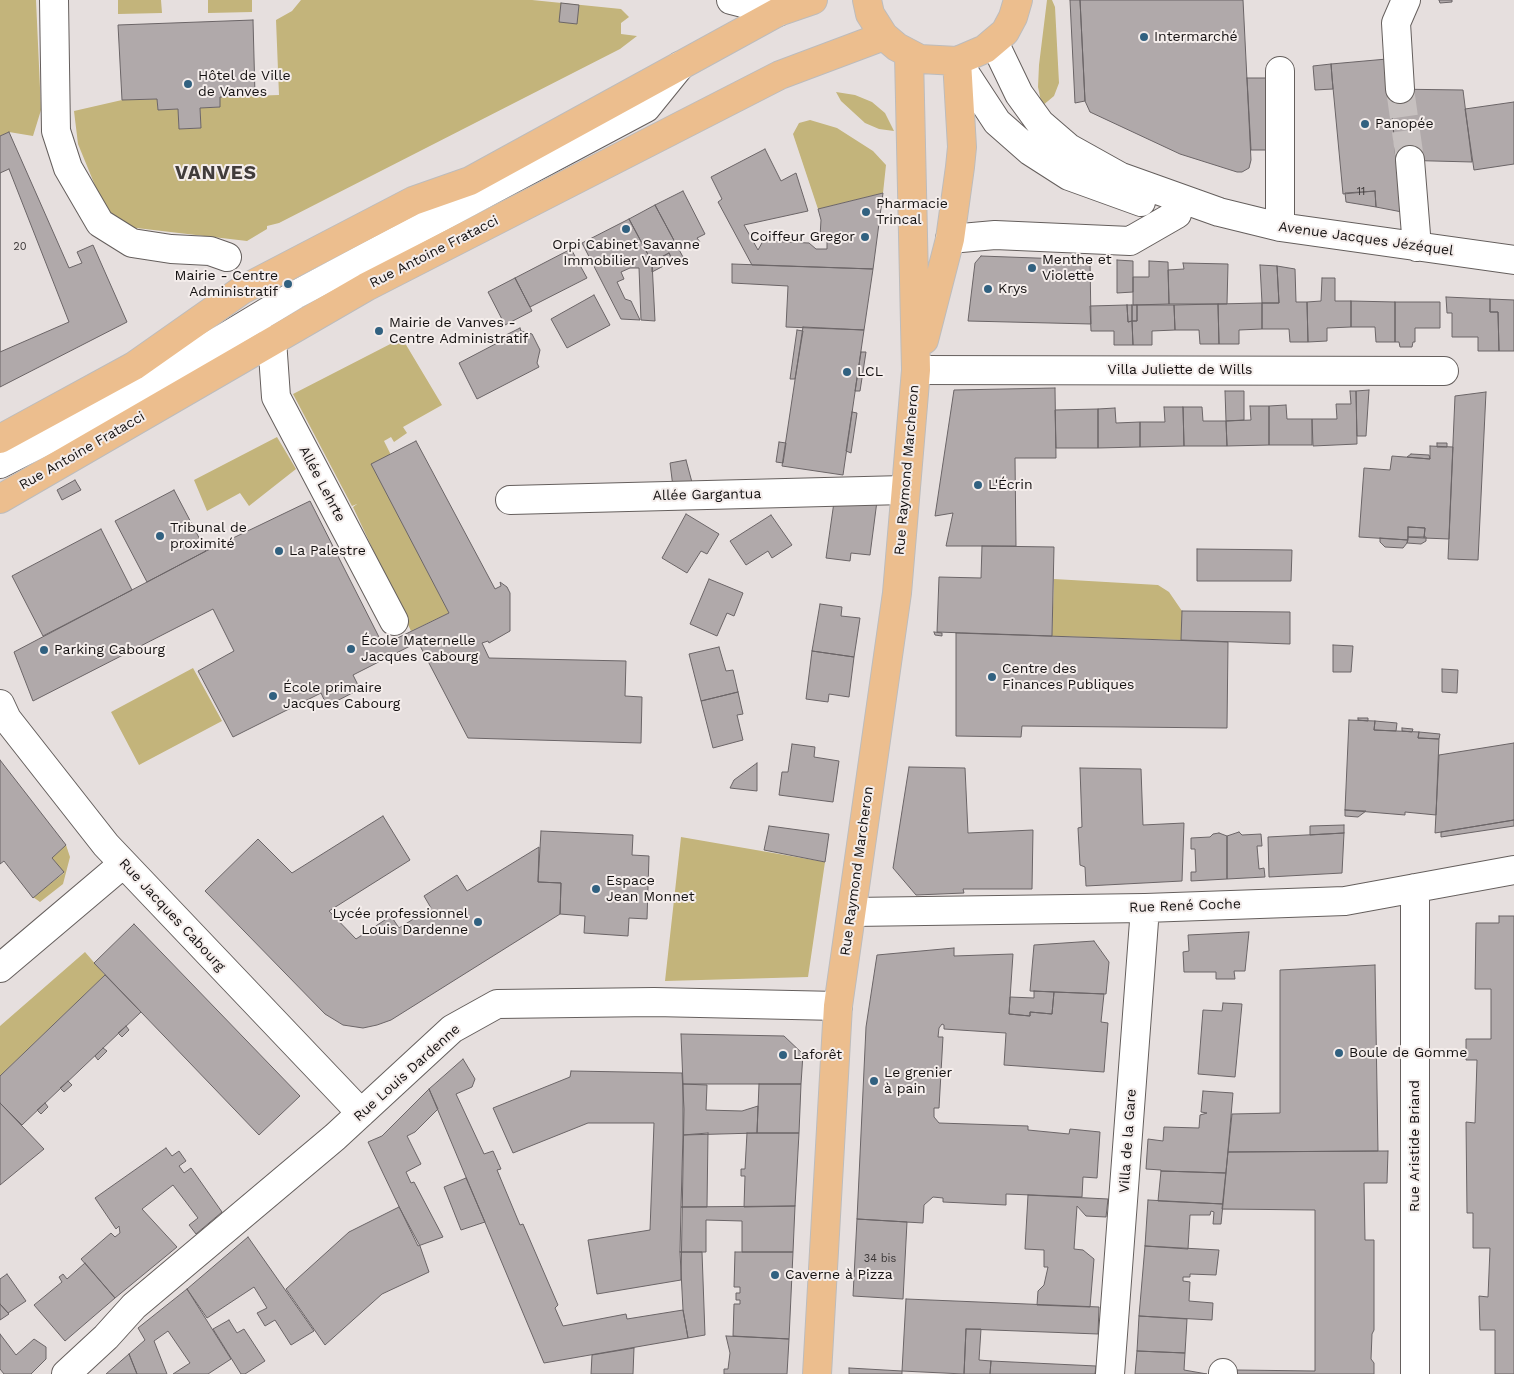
<!DOCTYPE html>
<html>
<head>
<meta charset="utf-8">
<style>
	body { margin:0 }
	canvas { display:block; background:#e6dfde }
</style>
</head>
<body>
<canvas width="1514" height="1374"></canvas>
<script>
const g = document.querySelector('canvas').getContext('2d');
g.lineJoin = 'round';
function fill(path, color) { g.fillStyle = color; g.fill(path, 'evenodd'); }
const poly = rows => new Path2D(rows.map(r => 'M' + r).join(''));
function stroke(path, color, width, dash) { g.strokeStyle = color; g.lineWidth = width; g.lineCap = dash ? 'butt' : 'round'; g.setLineDash(dash || []); g.stroke(path); }
function write(font, color, halo, rows, align = 'center') {
  g.font = font + ' "Work Sans",sans-serif'; g.lineWidth = 4; g.setLineDash([]); g.textBaseline = 'middle'; g.strokeStyle = halo; g.fillStyle = color; for (const [text, x, y, turn = 0] of rows) {
    g.save(); g.translate(x, y); g.rotate((+turn || 0) * Math.PI / 180); g.textAlign = isNaN(turn) ? turn : align; if (halo) g.strokeText(text, 0, 0); g.fillText(text, 0, 0); g.restore();
  }
}
fill(poly([
	[0,0,36,0,41,110,33,136,9,132,0,136],
	[118,0,161,0,162,13,118,14],
	[208,0,252,0,252,12,208,13],
	[301,0,532,0,621,9,629,17,621,23,621,34,637,36,620,49,279,223,267,226,267,229,247,241,128,227,111,216,101,200,78,144,74,111,122,100,157,99,158,110,178,109,179,129,201,128,200,108,220,107,220,97,279,95,276,20,292,11],
	[1047,0,1052,0,1055,7,1059,83,1054,96,1042,106,1038,87,1039,65],
	[836,92,855,95,872,102,885,113,894,131,879,129,865,123,841,101],
	[810,120,837,128,873,151,886,165,883,193,818,209,793,134,799,123],
	[402,338,442,405,403,427,407,433,394,442,391,437,384,441,391,455,372,465,449,613,411,631,353,507,357,504,352,506,293,394],
	[277,437,296,469,249,506,240,493,207,511,194,480],
	[1054,579,1158,585,1169,592,1182,611,1181,640,1052,636],
	[193,668,222,721,139,765,111,712],
	[681,837,825,862,808,977,665,981],
	[66,845,70,857,63,884,40,902,33,897,64,873,52,858],
	[85,952,105,975,0,1076,0,1026]
]), '#c3b47b');
const building = poly([
	[1070,0,1080,0,1085,101,1075,103,1070,0],
	[1080,0,1243,0,1251,160,1249,168,1242,172,1237,172,1180,154,1090,112,1085,101,1080,0],
	[1439,0,1452,0,1452,2,1440,3,1439,0],
	[561,3,579,5,577,24,559,22,561,3],
	[253,20,255,95,220,97,220,107,200,108,201,128,179,129,178,109,158,110,157,99,122,100,118,25,253,20],
	[1387,59,1396,160,1402,212,1376,207,1375,191,1343,194,1332,77,1331,64,1387,59],
	[1331,64,1333,89,1315,90,1313,66,1331,64],
	[1247,78,1268,78,1272,150,1251,150,1247,78],
	[1390,89,1463,90,1472,162,1396,160,1390,89],
	[1514,102,1514,164,1474,170,1465,109,1514,102],
	[9,132,69,268,82,263,77,252,93,245,127,322,0,387,0,136,9,132],
	[765,149,781,181,796,173,808,211,744,225,758,250,763,241,809,243,816,249,827,249,827,241,820,237,821,220,818,209,883,193,873,269,752,265,718,202,722,199,711,177,765,149],
	[9,169,69,322,0,352,0,173,9,169],
	[683,191,705,234,697,238,700,242,688,248,686,244,678,248,655,205,683,191],
	[1375,191,1376,207,1346,202,1345,193,1375,191],
	[655,205,683,257,673,261,669,253,652,262,629,219,655,205],
	[629,219,652,262,655,321,641,320,639,268,630,268,621,272,624,279,617,282,625,299,631,301,640,320,621,319,582,243,629,219],
	[571,249,587,278,530,307,515,278,571,249],
	[669,253,673,261,652,272,652,262,669,253],
	[981,256,1090,260,1091,324,968,321,975,263,981,256],
	[1117,260,1133,261,1133,292,1117,293,1117,260],
	[1149,261,1168,262,1169,304,1133,305,1133,277,1149,277,1149,261],
	[1183,263,1228,264,1227,304,1169,304,1168,270,1184,269,1183,263],
	[732,264,873,269,864,330,786,327,788,286,732,283,732,264],
	[1260,265,1277,266,1279,303,1262,303,1260,265],
	[1277,266,1295,269,1296,302,1307,302,1308,342,1290,342,1289,329,1262,329,1262,303,1279,303,1277,266],
	[309,267,312,273,294,283,291,277,309,267],
	[515,278,532,311,505,325,488,292,515,278],
	[1322,278,1335,278,1335,301,1351,301,1351,327,1327,328,1327,341,1308,342,1307,302,1321,301,1322,278],
	[594,295,610,325,567,348,551,319,594,295],
	[1446,297,1490,299,1490,312,1498,312,1499,351,1478,351,1478,337,1452,337,1452,313,1447,313,1446,297],
	[1490,299,1514,300,1514,351,1499,351,1498,312,1490,312,1490,299],
	[1351,301,1395,302,1395,342,1376,342,1375,327,1351,327,1351,301],
	[1395,302,1440,302,1440,328,1415,328,1415,342,1413,342,1412,347,1400,347,1399,342,1395,342,1395,302],
	[1262,303,1262,329,1239,330,1239,344,1219,344,1218,304,1262,303],
	[1218,304,1219,344,1200,344,1199,330,1175,330,1174,305,1218,304],
	[1127,305,1132,305,1132,321,1128,322,1127,305],
	[1127,305,1128,322,1132,321,1133,345,1114,345,1114,331,1091,331,1090,306,1127,305],
	[1132,305,1137,305,1137,321,1132,321,1132,305],
	[1137,305,1174,305,1175,330,1152,331,1152,345,1133,345,1132,321,1137,321,1137,305],
	[803,327,864,330,843,475,782,466,803,327],
	[520,328,521,331,532,334,540,350,537,363,539,367,477,399,459,363,503,340,502,337,520,328],
	[797,330,803,331,795,379,790,379,797,330],
	[861,352,866,352,860,391,855,391,861,352],
	[1055,388,1056,458,1015,458,1016,546,946,546,953,513,935,516,954,390,1055,388],
	[1369,390,1366,436,1357,436,1356,391,1369,390],
	[1225,391,1244,391,1244,420,1226,421,1225,391],
	[1350,391,1356,391,1357,444,1313,446,1312,419,1337,419,1336,404,1351,404,1350,391],
	[1486,392,1478,560,1448,559,1455,396,1486,392],
	[1286,405,1287,419,1312,419,1312,445,1269,445,1269,406,1286,405],
	[1250,406,1269,406,1269,445,1227,446,1226,421,1251,420,1250,406],
	[1164,407,1183,407,1184,446,1140,447,1140,422,1165,422,1164,407],
	[1183,407,1202,407,1203,421,1226,421,1227,446,1184,446,1183,407],
	[1115,408,1116,423,1140,422,1140,447,1098,448,1098,409,1115,408],
	[1098,409,1098,448,1056,448,1055,410,1098,409],
	[852,412,857,413,851,453,846,451,852,412],
	[416,441,495,589,501,586,500,582,507,587,510,593,510,631,489,643,488,641,482,643,489,658,626,661,625,696,642,697,641,743,468,738,418,642,353,675,360,689,327,706,321,693,233,737,198,671,234,651,213,609,33,701,14,652,206,551,310,501,383,645,449,613,371,464,416,441],
	[779,442,786,443,783,463,776,462,779,442],
	[1437,443,1447,443,1447,447,1437,447,1437,443],
	[1430,446,1453,447,1449,539,1424,538,1425,528,1408,527,1408,540,1359,537,1364,468,1390,470,1392,456,1430,459,1430,446],
	[1411,454,1429,455,1430,459,1407,457,1411,454],
	[686,460,693,486,673,487,670,463,686,460],
	[75,480,81,490,62,500,57,490,75,480],
	[174,490,206,551,147,582,115,521,174,490],
	[877,501,870,555,851,553,850,561,826,558,834,502,877,501],
	[686,514,719,534,707,554,701,551,687,573,662,558,686,514],
	[771,515,792,545,772,558,768,551,746,565,730,541,771,515],
	[1408,527,1425,528,1424,538,1408,537,1408,527],
	[101,529,132,590,43,636,12,576,101,529],
	[1408,537,1426,537,1426,541,1421,544,1407,543,1408,537],
	[1380,538,1408,540,1407,543,1403,548,1385,547,1380,542,1380,538],
	[982,546,1054,547,1052,636,937,632,939,577,981,578,982,546],
	[1197,549,1292,550,1291,581,1197,581,1197,549],
	[709,579,743,593,734,616,727,613,717,636,690,624,709,579],
	[820,604,842,607,841,616,860,618,854,657,812,651,820,604],
	[1182,611,1290,612,1290,644,1181,640,1182,611],
	[934,632,942,633,942,636,935,635,934,632],
	[956,633,1228,642,1227,728,1022,726,1021,737,956,736,956,633],
	[1333,645,1353,646,1351,672,1333,672,1333,645],
	[719,647,726,671,733,670,738,692,701,701,689,654,719,647],
	[812,651,854,657,849,697,829,694,828,702,806,699,812,651],
	[1442,669,1458,670,1457,693,1442,692,1442,669],
	[738,692,743,714,737,715,743,740,713,748,701,701,738,692],
	[1358,718,1368,718,1368,721,1358,720,1358,718],
	[1349,720,1375,721,1374,730,1419,732,1418,738,1439,739,1436,815,1405,812,1405,815,1345,810,1349,720],
	[1375,721,1397,723,1396,731,1374,730,1375,721],
	[1402,728,1413,729,1412,732,1402,731,1402,728],
	[1419,732,1440,734,1439,739,1418,738,1419,732],
	[1514,743,1514,820,1435,833,1439,755,1514,743],
	[792,744,815,747,814,757,839,761,833,802,779,795,782,772,788,772,792,744],
	[0,760,66,845,52,858,64,872,33,898,4,861,0,864,0,760],
	[757,763,757,791,730,788,734,780,757,763],
	[909,767,965,768,968,833,1033,830,1032,889,963,889,964,893,916,895,893,868,909,767],
	[1080,768,1141,769,1143,825,1184,823,1182,881,1086,886,1085,867,1080,865,1078,828,1082,827,1080,768],
	[1345,810,1366,811,1358,817,1345,816,1345,810],
	[383,816,410,860,329,911,356,939,391,916,399,928,431,908,424,896,457,875,467,891,539,847,538,882,561,883,560,914,391,1020,377,1025,363,1028,343,1025,325,1014,205,891,258,839,292,873,383,816],
	[1514,820,1514,826,1441,837,1441,832,1514,820],
	[1344,825,1344,833,1310,835,1310,826,1344,825],
	[769,826,829,834,825,862,764,850,769,826],
	[541,831,633,835,632,855,649,856,647,919,629,918,628,936,584,933,585,916,560,914,561,883,538,882,541,831],
	[1239,832,1242,835,1261,834,1262,846,1257,846,1259,869,1264,868,1265,877,1227,879,1227,836,1239,832],
	[1219,833,1227,836,1227,879,1191,881,1191,872,1196,872,1195,849,1191,849,1191,838,1210,837,1213,834,1219,833],
	[1344,833,1342,873,1269,877,1268,837,1344,833],
	[1499,916,1514,916,1514,1374,1495,1374,1495,1330,1480,1330,1479,1296,1488,1297,1490,1248,1473,1248,1473,1213,1467,1213,1466,1122,1475,1123,1477,1060,1466,1060,1466,1039,1491,1039,1491,989,1475,989,1476,923,1499,923,1499,916],
	[134,924,300,1096,259,1135,94,963,134,924],
	[1249,932,1245,971,1234,971,1235,979,1216,979,1216,972,1184,972,1183,952,1189,951,1188,935,1249,932],
	[1094,941,1109,962,1106,994,1030,991,1034,945,1094,941],
	[954,948,954,956,1013,954,1009,1014,1030,1016,1030,1012,1052,1014,1054,992,1104,994,1101,1022,1108,1023,1104,1072,1004,1065,1006,1033,944,1029,944,1025,942,1024,939,1028,938,1037,943,1037,939,1108,934,1108,934,1117,939,1123,1028,1126,1028,1130,1069,1134,1070,1129,1100,1132,1097,1178,1083,1177,1082,1197,1006,1194,1006,1205,943,1202,943,1198,933,1197,924,1205,923,1223,857,1219,866,1027,877,955,954,948],
	[1375,965,1378,1151,1228,1152,1232,1114,1280,1113,1280,970,1375,965],
	[105,975,141,1012,22,1125,0,1103,0,1076,105,975],
	[1034,991,1054,992,1052,1014,1030,1012,1030,1016,1009,1014,1010,997,1034,998,1034,991],
	[1223,1003,1242,1004,1235,1077,1198,1074,1203,1010,1222,1011,1223,1003],
	[126,1026,129,1030,122,1037,118,1033,126,1026],
	[681,1034,784,1036,803,1054,801,1084,683,1084,681,1034],
	[103,1048,107,1051,98,1060,95,1056,103,1048],
	[463,1059,475,1079,472,1087,456,1094,484,1154,493,1151,501,1169,497,1170,520,1225,523,1224,558,1305,555,1308,563,1326,626,1314,627,1319,683,1310,688,1338,544,1363,429,1089,463,1059],
	[571,1071,682,1073,684,1109,681,1280,597,1294,588,1240,650,1230,654,1123,588,1123,513,1153,493,1108,570,1077,571,1071],
	[68,1081,72,1085,64,1092,60,1088,68,1081],
	[683,1084,707,1085,706,1110,742,1111,758,1106,757,1133,683,1135,683,1084],
	[759,1084,801,1084,799,1133,757,1133,759,1084],
	[429,1089,438,1109,415,1132,407,1136,421,1164,406,1172,411,1183,414,1182,443,1237,418,1246,368,1142,382,1136,429,1089],
	[1203,1091,1233,1093,1226,1173,1161,1171,1161,1170,1146,1169,1148,1139,1163,1141,1164,1127,1199,1128,1200,1115,1207,1113,1201,1112,1203,1091],
	[0,1103,44,1149,0,1185,0,1103],
	[45,1103,48,1107,41,1114,37,1110,45,1103],
	[708,1133,707,1207,681,1207,683,1135,708,1133],
	[747,1133,799,1133,795,1206,744,1207,745,1176,741,1176,741,1169,745,1169,747,1133],
	[166,1148,172,1156,179,1151,186,1161,179,1166,184,1173,191,1168,222,1212,196,1234,189,1225,198,1218,173,1185,142,1209,177,1247,115,1298,81,1259,111,1233,115,1237,120,1233,119,1226,116,1229,95,1198,166,1148],
	[1388,1151,1387,1183,1364,1183,1365,1240,1374,1240,1374,1330,1372,1334,1371,1359,1374,1363,1374,1374,1237,1374,1237,1370,1315,1371,1315,1210,1222,1209,1228,1152,1388,1151],
	[1161,1171,1226,1173,1223,1204,1158,1201,1161,1171],
	[466,1178,485,1222,461,1230,444,1187,466,1178],
	[1028,1195,1108,1199,1106,1217,1086,1216,1077,1206,1074,1249,1083,1250,1094,1259,1090,1307,1037,1305,1038,1291,1044,1285,1048,1267,1044,1267,1044,1250,1025,1249,1028,1195],
	[1148,1200,1223,1204,1221,1224,1213,1224,1214,1212,1211,1211,1210,1215,1190,1215,1188,1249,1145,1246,1148,1200],
	[795,1206,793,1252,742,1252,742,1221,706,1220,706,1252,680,1252,681,1207,795,1206],
	[399,1207,420,1246,429,1272,382,1294,325,1345,286,1289,349,1232,399,1207],
	[857,1219,907,1222,903,1299,853,1296,857,1219],
	[248,1237,314,1331,291,1345,275,1320,265,1326,257,1313,267,1308,254,1287,207,1318,187,1289,248,1237],
	[1145,1246,1219,1250,1216,1275,1190,1274,1190,1277,1183,1277,1183,1281,1190,1282,1189,1301,1213,1303,1212,1320,1139,1316,1145,1246],
	[680,1252,702,1252,705,1335,688,1338,683,1310,680,1252],
	[735,1252,793,1252,789,1339,733,1336,734,1304,740,1304,740,1300,736,1300,736,1293,740,1293,740,1287,734,1287,735,1252],
	[85,1263,115,1298,65,1341,34,1305,62,1282,59,1277,63,1274,67,1279,85,1263],
	[7,1274,26,1301,8,1313,0,1304,0,1279,7,1274],
	[187,1289,231,1359,208,1374,173,1374,190,1363,168,1331,154,1341,167,1374,137,1374,129,1354,145,1340,138,1328,187,1289],
	[906,1299,1099,1307,1098,1334,966,1329,964,1374,902,1371,906,1299],
	[0,1304,9,1314,0,1320,0,1304],
	[1139,1316,1187,1319,1185,1353,1137,1351,1139,1316],
	[229,1320,237,1333,244,1329,265,1361,245,1374,241,1374,213,1329,229,1320],
	[966,1329,981,1329,979,1360,991,1361,990,1374,964,1374,966,1329],
	[0,1334,16,1355,34,1339,46,1347,46,1359,31,1374,4,1374,0,1369,0,1334],
	[726,1336,789,1339,787,1374,724,1374,724,1369,728,1369,730,1353,726,1336],
	[634,1348,633,1374,591,1374,592,1355,634,1348],
	[1137,1351,1185,1353,1184,1370,1207,1374,1135,1374,1137,1351],
	[129,1354,137,1374,106,1374,129,1354],
	[991,1361,1096,1366,1095,1374,990,1374,991,1361],
	[849,1368,902,1371,902,1374,849,1374,849,1368]
]);
fill(building, '#b0a9aa');
stroke(building, '#6b6567', 1);
stroke(poly([
	[1400,89,1410,160]
]), '#c6c0bf', 28, [28, 14]);
const minor = poly([
	[54,0,56,131,68,168,100,223,132,243,171,249,210,251,227,257],
	[731,0,778,12],
	[994,42,1019,94,1040,123,1069,148,1121,177,1219,212,1280,227,1514,260],
	[957,61,997,122,1030,151,1069,176,1141,202],
	[1280,71,1280,227],
	[1400,89,1396,23,1406,0],
	[1410,160,1417,247],
	[950,239,995,235,1130,241,1177,214],
	[272,340,276,397,394,621],
	[916,370,1444,371],
	[0,464,101,412,295,295,646,108,680,66],
	[510,500,904,490],
	[0,704,7,719,106,845,361,1113],
	[852,912,1145,908,1345,901,1514,870],
	[0,968,123,864],
	[66,1374,106,1337,134,1306,335,1137,452,1029,497,1004,654,1002,838,1006],
	[1110,1374,1145,908],
	[1223,1374,1223,1373],
	[1415,1374,1415,888]
]);
const major = poly([
	[867,0,870,14,884,36,897,47,920,59,957,61,985,49,1005,32,1013,17,1018,0],
	[924,340,950,239,960,167,962,147,957,61],
	[0,439,134,366,242,290,413,201,470,181,778,12,813,0],
	[0,499,366,287,780,75,884,36],
	[817,1374,838,1006,897,593,916,370,909,55]
]);
stroke(minor, '#655f5d', 30);
stroke(major, '#bdbcbc', 30);
stroke(minor, '#fff', 28);
stroke(major, '#ecbe8e', 28);
for (const [x, y, r, color] of [
	[1144,37,5,"#316180"],
	[188,84,5,"#316180"],
	[1365,124,5,"#316180"],
	[866,212,5,"#316180"],
	[626,229,5,"#316180"],
	[865,237,5,"#316180"],
	[1032,268,5,"#316180"],
	[288,284,5,"#316180"],
	[988,289,5,"#316180"],
	[379,331,5,"#316180"],
	[847,372,5,"#316180"],
	[978,485,5,"#316180"],
	[160,536,5,"#316180"],
	[279,551,5,"#316180"],
	[351,649,5,"#316180"],
	[44,650,5,"#316180"],
	[992,677,5,"#316180"],
	[273,696,5,"#316180"],
	[596,889,5,"#316180"],
	[478,922,5,"#316180"],
	[1339,1053,5,"#316180"],
	[783,1055,5,"#316180"],
	[874,1081,5,"#316180"],
	[775,1275,5,"#316180"]
]) { const dot = new Path2D(); dot.arc(x, y, r, 0, 2 * Math.PI); g.fillStyle = color; g.fill(dot); stroke(dot, '#f4edeb', 2); }
write('11px', '#3b3737', null, [
	["11",1361,192],
	["20",20,247],
	["34 bis",880,1259]
]);
write('14px', '#141111', '#f4edeb', [
	["Intermarché",1154,37],
	["Hôtel de Ville",198,76],
	["de Vanves",198,92],
	["Panopée",1375,124],
	["Pharmacie",876,204],
	["Trincal",876,220],
	["Coiffeur Gregor",855,237,"right"],
	["Orpi Cabinet Savanne",626,245,"center"],
	["Immobilier Vanves",626,261,"center"],
	["Menthe et",1042,260],
	["Violette",1042,276],
	["Mairie - Centre",278,276,"right"],
	["Administratif",278,292,"right"],
	["Krys",998,289],
	["Mairie de Vanves -",389,323],
	["Centre Administratif",389,339],
	["LCL",857,372],
	["L'Écrin",988,485],
	["Tribunal de",170,528],
	["proximité",170,544],
	["La Palestre",289,551],
	["École Maternelle",361,641],
	["Jacques Cabourg",361,657],
	["Parking Cabourg",54,650],
	["Centre des",1002,669],
	["Finances Publiques",1002,685],
	["École primaire",283,688],
	["Jacques Cabourg",283,704],
	["Espace",606,881],
	["Jean Monnet",606,897],
	["Lycée professionnel",468,914,"right"],
	["Louis Dardenne",468,930,"right"],
	["Boule de Gomme",1349,1053],
	["Laforêt",793,1055],
	["Le grenier",884,1073],
	["à pain",884,1089],
	["Caverne à Pizza",785,1275]
], 'left');
write('14px', '#141111', '#f4edeb', [
	["Avenue Jacques Jézéquel",1366,239,8],
	["Rue Antoine Fratacci",434,252,-27],
	["Villa Juliette de Wills",1180,370],
	["Rue Antoine Fratacci",82,451,-30],
	["Rue Raymond Marcheron",907,470,-85],
	["Allée Lehrte",322,484,62],
	["Allée Gargantua",707,495,-1],
	["Rue Raymond Marcheron",857,871,-82],
	["Rue René Coche",1185,906,-2],
	["Rue Jacques Cabourg",172,915,47],
	["Rue Louis Dardenne",407,1073,-42],
	["Villa de la Gare",1128,1141,-86],
	["Rue Aristide Briand",1415,1146,-90]
]);
g.letterSpacing = '1px';
write('bold 19px', '#413c3b', '#f4edeb', [
	["VANVES",216,173]
]);
g.letterSpacing = '0px';
</script>
</body>
</html>
